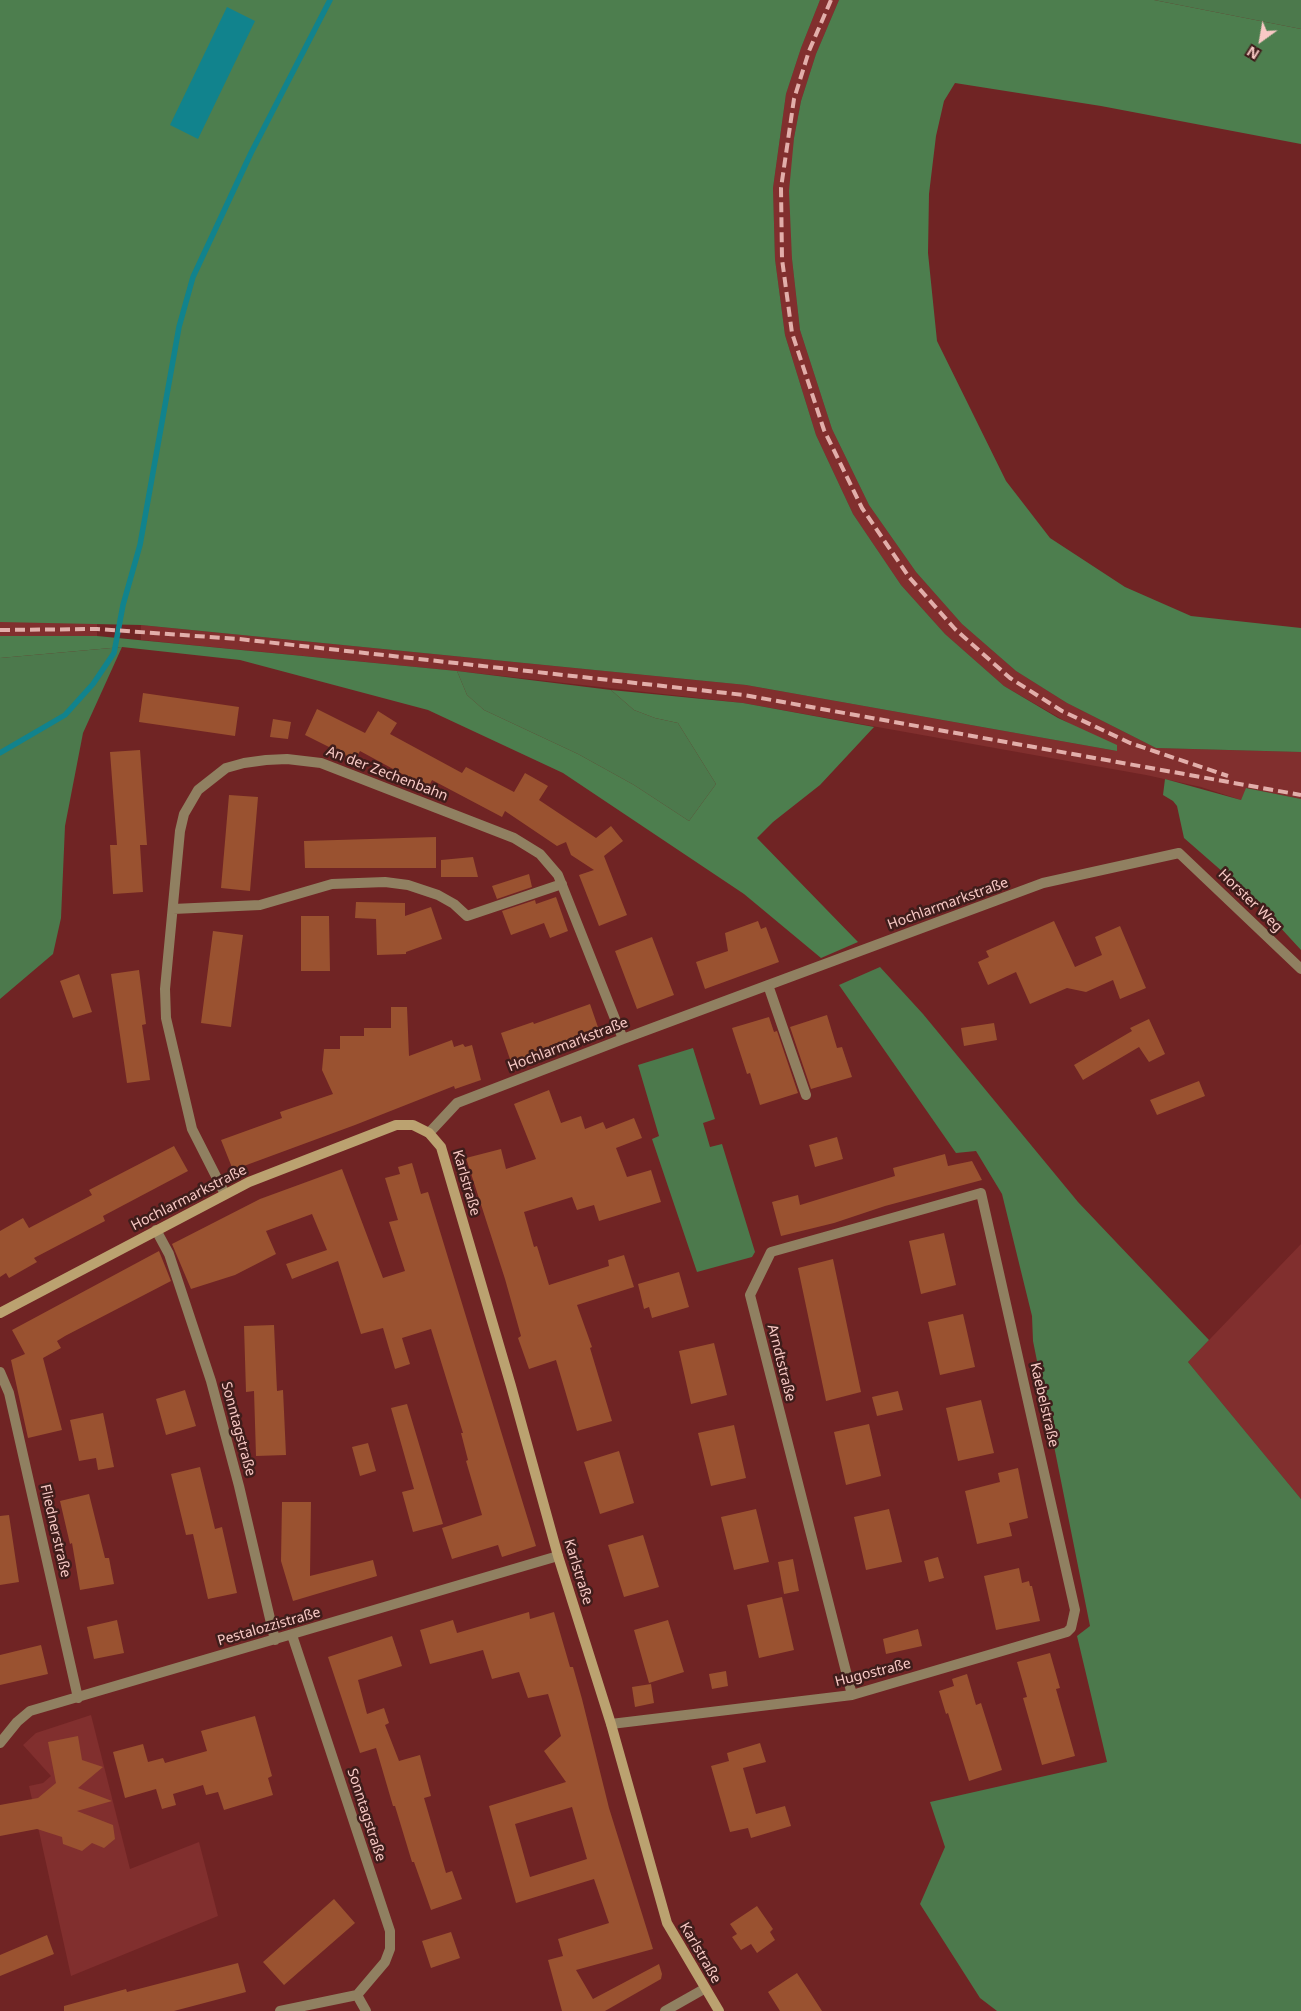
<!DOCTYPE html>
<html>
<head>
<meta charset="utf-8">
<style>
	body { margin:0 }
	#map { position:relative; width:1301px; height:2011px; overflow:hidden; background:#702424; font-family:"Noto Sans",sans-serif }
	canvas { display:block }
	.north { position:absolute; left:1236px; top:15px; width:50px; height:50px; -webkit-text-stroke:4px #3f1d1b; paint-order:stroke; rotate:212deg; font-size:14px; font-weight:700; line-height:20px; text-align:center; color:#f8c9c5 }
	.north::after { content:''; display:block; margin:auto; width:18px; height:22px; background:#f8c9c5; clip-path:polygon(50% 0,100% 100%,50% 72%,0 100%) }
</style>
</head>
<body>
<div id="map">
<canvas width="1301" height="2011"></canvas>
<div class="north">N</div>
</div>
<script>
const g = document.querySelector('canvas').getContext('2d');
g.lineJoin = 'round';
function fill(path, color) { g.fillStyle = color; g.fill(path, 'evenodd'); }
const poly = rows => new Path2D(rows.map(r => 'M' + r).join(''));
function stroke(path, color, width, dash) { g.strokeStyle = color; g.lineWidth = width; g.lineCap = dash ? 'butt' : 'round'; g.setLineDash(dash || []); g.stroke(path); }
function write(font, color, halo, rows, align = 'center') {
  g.font = font + ' "Noto Sans",sans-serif'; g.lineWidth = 5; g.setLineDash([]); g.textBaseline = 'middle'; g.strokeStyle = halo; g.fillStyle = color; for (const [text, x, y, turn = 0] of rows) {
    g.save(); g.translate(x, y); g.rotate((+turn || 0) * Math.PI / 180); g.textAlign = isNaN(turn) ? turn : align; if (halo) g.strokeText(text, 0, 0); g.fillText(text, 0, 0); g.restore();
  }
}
fill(poly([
	[820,0,839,0,816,54,801,101,794,138,792,259,800,330,832,429,869,505,916,572,962,624,1016,671,1067,703,1156,748,1301,752,1301,799,1247,788,1241,800,1201,787,1146,775,743,703,457,671,141,640,141,625,746,685,1117,751,1004,686,945,634,901,585,853,514,816,435,785,335,775,259,773,188,786,94,801,48],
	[0,622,97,622,97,636,0,636],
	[1301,1244,1301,1499,1188,1362],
	[91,1715,130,1869,199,1842,218,1916,71,1976,29,1786,43,1783,51,1776,23,1745,36,1733]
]), '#812f2e');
fill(poly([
	[1154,0,1301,0,1301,29],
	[122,647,83,733,65,826,61,918,53,954,0,999,0,658],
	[457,671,611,690,634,710,655,718,678,723,716,784,689,821,634,785,578,754,484,710,467,695],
	[880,967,923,1014,1078,1202,1209,1340,1188,1362,1301,1499,1301,2011,997,2011,980,1998,920,1904,945,1847,930,1802,1107,1762,1077,1636,1090,1626,1033,1341,1032,1316,1002,1194,976,1151,956,1153,839,985],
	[693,1048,715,1119,703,1123,710,1147,722,1144,755,1252,752,1257,697,1272,652,1139,659,1136,638,1065]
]), '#4c794c');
fill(poly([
	[0,0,820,0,801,48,786,94,773,188,775,259,785,335,816,435,853,514,901,585,945,634,1004,686,1058,718,1117,745,1117,751,746,685,141,625,0,622],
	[839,0,1154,0,1301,29,1301,144,1101,106,955,83,944,101,936,136,929,194,928,253,937,341,1006,481,1050,538,1125,587,1191,616,1301,628,1301,752,1156,748,1067,703,1016,671,962,624,916,572,869,505,832,429,800,330,792,259,789,191,794,138,801,101,816,54],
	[0,636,97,636,457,671,467,695,484,710,578,754,634,785,689,821,716,784,678,723,655,718,634,710,611,690,743,703,874,727,820,785,773,822,757,838,858,942,821,958,744,894,563,773,428,710,240,660,122,647,0,658],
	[1165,779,1241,800,1246,788,1301,799,1301,950,1255,900,1184,838,1177,806,1173,801,1163,795]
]), '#4d7e4e');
fill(poly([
	[227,7,255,21,198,139,170,125]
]), '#11838d');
stroke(poly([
	[0,753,65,715,93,684,114,653,123,605,140,545,179,327,193,277,251,153,330,0]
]), '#11838d', 5.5);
fill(poly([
	[143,693,239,707,235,736,139,722],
	[317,709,365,733,378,711,397,723,390,734,462,773,466,767,514,792,525,773,548,786,539,800,596,838,611,826,623,841,604,856,627,915,599,926,579,875,594,870,571,855,566,842,557,846,505,811,502,817,432,780,428,788,360,751,355,760,305,735],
	[273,719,291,722,288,739,270,737],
	[140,750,147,845,140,845,143,892,113,894,110,845,117,845,110,752],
	[229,795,258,797,250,891,221,888],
	[436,837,436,868,305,868,304,841],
	[473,857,478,877,441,877,441,860],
	[529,874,532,887,497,899,492,886],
	[556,897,568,931,550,938,544,923,511,935,502,911,535,900,536,904],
	[356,902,405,903,405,916,431,907,442,939,406,952,406,954,377,955,376,919,355,918],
	[301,916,329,916,330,971,301,971],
	[758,921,761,929,766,927,779,962,705,989,696,962,728,951,725,933],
	[1054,921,1075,967,1102,955,1095,937,1120,926,1146,988,1120,999,1113,980,1086,992,1067,988,1030,1004,1016,972,988,985,978,962,989,957,986,951],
	[213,931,243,935,231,1027,201,1023],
	[652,937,674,995,637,1009,615,951],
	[139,970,146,1024,142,1025,150,1080,127,1083,111,974],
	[79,974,92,1012,73,1018,60,981],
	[590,1004,600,1033,512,1065,501,1033,533,1022,534,1024],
	[391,1007,407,1007,409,1056,452,1040,454,1047,463,1044,465,1047,472,1045,481,1080,455,1089,454,1086,355,1125,233,1170,221,1140,282,1118,280,1112,333,1094,322,1070,324,1049,340,1049,340,1036,364,1036,364,1028,391,1028],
	[827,1015,837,1048,842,1047,852,1077,811,1089,790,1027],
	[769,1017,774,1032,777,1031,798,1093,760,1105,750,1073,747,1074,732,1028],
	[1149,1019,1165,1054,1149,1062,1139,1047,1083,1080,1074,1065,1132,1031,1130,1028],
	[994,1023,997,1040,964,1046,961,1028],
	[1199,1081,1205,1096,1157,1115,1150,1100],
	[549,1090,561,1123,581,1116,585,1129,603,1122,606,1129,634,1118,642,1138,616,1148,627,1177,651,1170,661,1202,599,1221,594,1205,577,1210,572,1197,524,1212,534,1247,537,1246,549,1285,609,1266,608,1260,624,1255,634,1287,577,1305,592,1347,590,1348,612,1421,577,1431,556,1360,529,1369,518,1338,521,1336,505,1279,466,1158,501,1149,506,1169,536,1159,514,1104],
	[837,1137,843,1159,815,1167,809,1145],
	[174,1146,188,1171,103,1216,105,1221,34,1258,37,1262,9,1278,6,1273,0,1277,0,1231,23,1218,29,1228,92,1195,89,1190],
	[945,1154,948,1166,972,1161,982,1180,885,1206,834,1223,781,1236,772,1202,798,1195,800,1205,895,1176,893,1168],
	[412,1163,421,1194,428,1192,536,1546,502,1557,498,1545,452,1559,442,1528,482,1515,466,1461,468,1460,461,1433,463,1433,431,1329,402,1338,410,1364,395,1369,383,1328,361,1334,338,1261,292,1279,286,1264,327,1250,312,1214,266,1231,276,1254,235,1275,191,1289,172,1244,260,1199,342,1169,383,1278,405,1271,389,1222,398,1220,385,1178,400,1174,398,1167],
	[944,1233,956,1285,921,1294,909,1241],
	[159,1251,171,1281,65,1336,57,1341,61,1348,43,1358,62,1430,28,1438,11,1360,25,1354,12,1330],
	[833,1259,861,1392,826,1401,798,1268],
	[679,1272,689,1307,652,1318,649,1307,644,1309,638,1284],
	[963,1314,975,1367,940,1375,928,1322],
	[274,1325,277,1391,283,1390,286,1455,256,1456,254,1391,246,1392,244,1326],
	[714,1343,727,1395,691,1404,679,1351],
	[185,1390,196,1426,166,1435,156,1399],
	[898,1391,903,1410,877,1416,872,1397],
	[981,1400,994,1453,958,1461,946,1408],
	[407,1404,443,1524,413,1532,402,1492,414,1489,391,1408],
	[103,1413,114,1467,98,1470,96,1458,79,1461,70,1420],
	[869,1424,881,1476,846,1485,834,1432],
	[734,1425,746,1478,711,1486,698,1433],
	[368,1443,376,1471,360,1476,352,1447],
	[619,1451,634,1503,600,1514,584,1462],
	[200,1467,215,1529,222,1527,237,1593,208,1599,193,1534,186,1535,171,1474],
	[1018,1468,1028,1518,1009,1523,1012,1536,977,1544,965,1491,1000,1482,998,1473],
	[89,1494,105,1558,109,1558,114,1584,80,1590,72,1543,70,1544,60,1501],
	[282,1502,311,1502,310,1576,373,1560,377,1576,293,1601,281,1561],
	[756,1509,769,1562,734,1570,721,1517],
	[889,1509,902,1562,866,1570,854,1517],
	[9,1515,19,1582,0,1585,0,1516],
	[643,1535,659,1587,624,1597,608,1545],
	[938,1557,944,1578,929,1582,924,1561],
	[793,1559,799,1591,784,1594,778,1562],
	[1019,1568,1022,1583,1029,1581,1030,1586,1032,1586,1040,1621,996,1630,984,1576],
	[782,1597,794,1650,759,1658,747,1605],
	[529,1612,530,1619,554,1612,570,1667,573,1667,582,1699,609,1808,653,1949,576,1970,593,1999,659,1964,662,1974,661,1979,605,2011,562,2011,548,1960,563,1956,558,1939,609,1923,594,1879,516,1903,489,1806,566,1782,544,1751,561,1736,548,1694,528,1698,519,1672,492,1679,483,1650,430,1664,420,1630,453,1620,457,1633],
	[572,1807,587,1859,530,1877,515,1824],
	[117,1620,124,1653,94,1659,87,1627],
	[668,1620,684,1672,649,1683,634,1630],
	[918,1629,922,1646,886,1654,883,1639],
	[392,1636,402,1666,358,1680,367,1714,384,1708,389,1723,385,1725,399,1761,420,1755,431,1796,424,1798,446,1873,452,1871,462,1899,431,1910,414,1862,412,1862,395,1806,393,1806,376,1748,360,1753,328,1657],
	[41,1645,48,1674,0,1685,0,1655],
	[1050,1653,1060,1688,1056,1689,1075,1756,1042,1765,1023,1698,1027,1697,1017,1662],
	[726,1671,728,1686,712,1689,709,1674],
	[967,1674,976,1705,981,1703,1002,1770,969,1781,948,1713,946,1714,939,1691,954,1686,952,1679],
	[651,1684,654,1703,635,1707,632,1687],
	[255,1716,272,1776,268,1778,273,1795,224,1810,218,1792,206,1795,203,1785,173,1794,176,1805,162,1809,156,1789,125,1798,113,1752,143,1744,148,1762,163,1758,165,1763,207,1751,201,1731],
	[78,1736,82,1760,103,1767,78,1788,112,1801,77,1811,113,1825,115,1839,104,1848,92,1843,82,1851,63,1844,62,1837,37,1829,0,1836,0,1805,38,1798,56,1783,48,1742],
	[760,1743,766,1762,743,1768,756,1814,785,1806,791,1826,751,1838,748,1828,730,1832,711,1766,729,1761,727,1753],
	[334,1899,355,1923,284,1985,263,1962],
	[757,1906,773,1929,770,1932,775,1940,757,1953,751,1944,741,1950,732,1937,737,1934,730,1924],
	[451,1932,460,1958,431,1968,422,1941],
	[47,1935,54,1954,0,1976,0,1955],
	[238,1963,246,1992,174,2011,64,2011,64,2006,126,1989,127,1992],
	[797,1973,811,1994,822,2011,780,2011,768,1992]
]), '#9a5230');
stroke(poly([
	[173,909,260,905,332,884,385,882,408,885,438,895,454,904,467,916,562,884],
	[768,985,806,1095],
	[429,1133,457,1103,623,1039,1043,883,1179,853,1301,969],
	[225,1194,192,1129,166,1018,165,989,180,831,184,814,198,790,226,768,244,763,266,760,287,759,321,763,514,838,540,854,558,875,623,1039],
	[156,1230,169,1254,211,1381,239,1486,275,1640],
	[0,1372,9,1393,78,1698],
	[292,1635,390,1931,390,1949,385,1962,357,1995],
	[611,1724,852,1695,1067,1632,1071,1628,1075,1610,981,1193,771,1252,750,1295,852,1695],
	[0,1743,17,1722,30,1711,558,1556],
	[280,2011,357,1995,366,2011],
	[665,2011,704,1989]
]), '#908061', 10);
stroke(poly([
	[0,1313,249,1182,396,1125,413,1125,429,1133,441,1147,511,1386,558,1556,611,1724,667,1923,719,2011]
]), '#bba270', 10);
stroke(poly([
	[831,0,809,51,794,99,781,188,782,259,792,333,824,430,862,508,909,577,955,629,1010,678,1062,711,1130,743,1228,776],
	[0,630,97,629,239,639,744,695,1301,795]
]), '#e2aeaa', 4, [10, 5]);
write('14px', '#f8c9c5', '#3f1d1b', [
	["An der Zechenbahn",387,774,21],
	["Horster Weg",1250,901,44],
	["Hochlarmarkstraße",948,904,-20],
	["Hochlarmarkstraße",568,1045,-21],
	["Karlstraße",466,1183,74],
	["Hochlarmarkstraße",189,1198,-27],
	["Arndtstraße",781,1363,76],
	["Kaebelstraße",1044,1405,77],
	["Sonntagstraße",238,1429,75],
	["Fliednerstraße",55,1531,77],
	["Karlstraße",578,1572,73],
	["Pestalozzistraße",269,1627,-16],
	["Hugostraße",873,1673,-14],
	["Sonntagstraße",366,1815,72],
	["Karlstraße",700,1953,60]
]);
</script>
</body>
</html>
